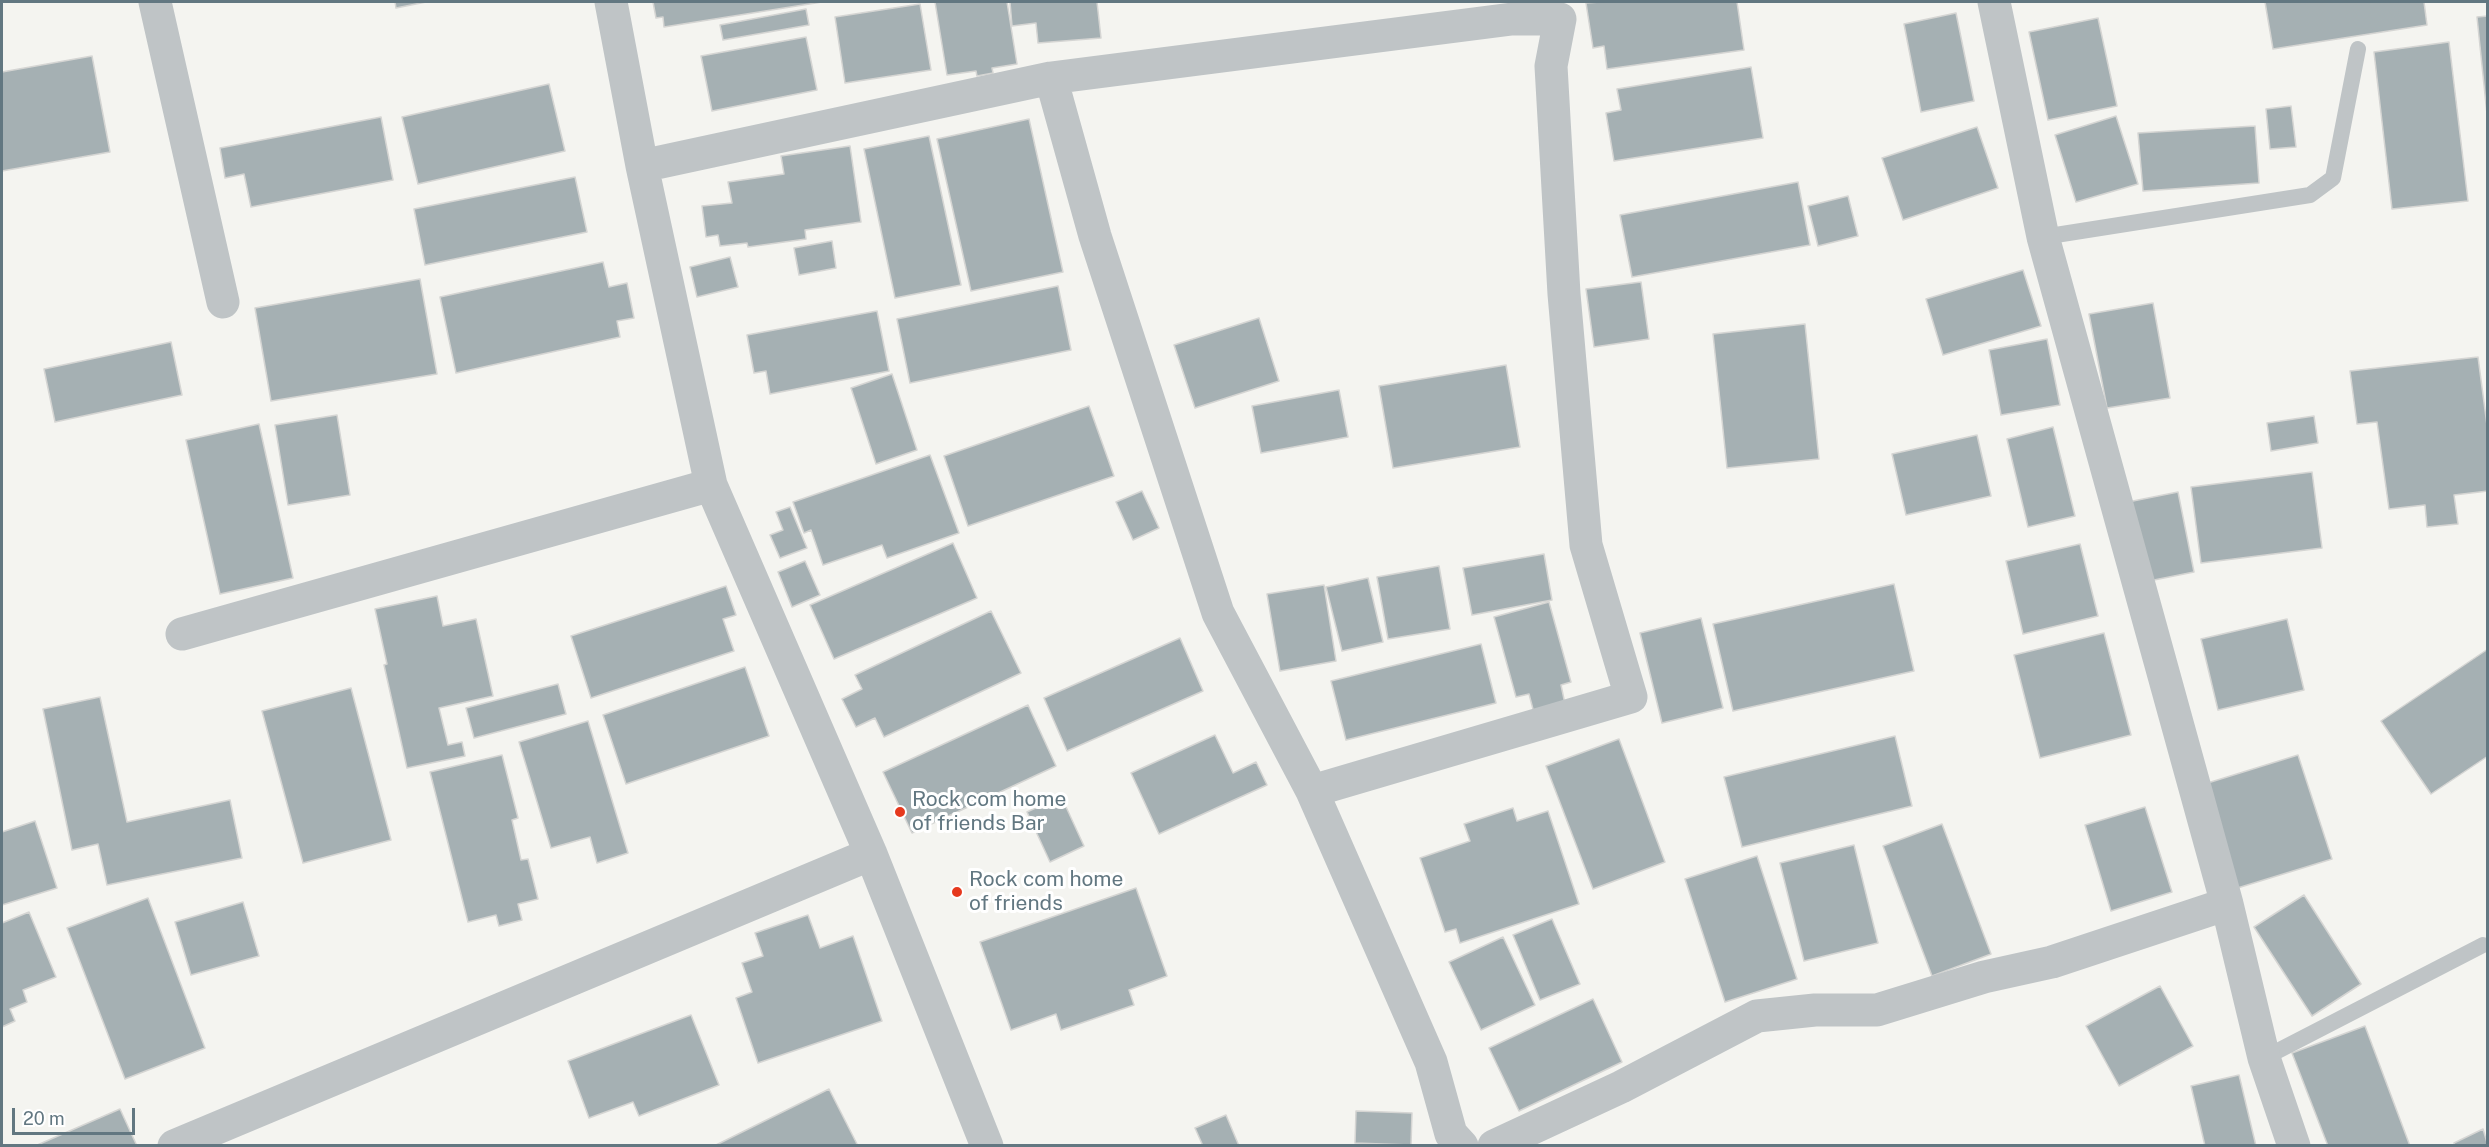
<!DOCTYPE html>
<html>
<head>
<meta charset="utf-8">
<style>
	body { margin:0 }
	#map { position:relative; width:2489px; height:1147px; overflow:hidden; background:#f4f4f0; font-family:"Public Sans",sans-serif }
	canvas { display:block }
	.frame { position:absolute; inset:0; border:3px solid #627781; pointer-events:none }
	.scale { position:absolute; left:12px; top:1108px; width:123px; height:27px; box-sizing:border-box; border:3px solid #627781; border-top:0; padding-left:8px; font-size:18px; line-height:21px; white-space:nowrap; color:#627781; -webkit-text-stroke:4px #fff; paint-order:stroke }
</style>
</head>
<body>
<div id="map">
<canvas width="2489" height="1147"></canvas>
<div class="frame"></div>
<div class="scale">20 m</div>
</div>
<script>
const g = document.querySelector('canvas').getContext('2d');
g.lineJoin = 'round';
function fill(path, color) { g.fillStyle = color; g.fill(path, 'evenodd'); }
const poly = rows => new Path2D(rows.map(r => 'M' + r).join(''));
function stroke(path, color, width, dash) { g.strokeStyle = color; g.lineWidth = width; g.lineCap = dash ? 'butt' : 'round'; g.setLineDash(dash || []); g.stroke(path); }
function write(font, color, halo, rows, align = 'center') {
  g.font = font + ' "Public Sans",sans-serif'; g.lineWidth = 6; g.setLineDash([]); g.textBaseline = 'middle'; g.strokeStyle = halo; g.fillStyle = color; for (const [text, x, y, turn = 0] of rows) {
    g.save(); g.translate(x, y); g.rotate((+turn || 0) * Math.PI / 180); g.textAlign = isNaN(turn) ? turn : align; if (halo) g.strokeText(text, 0, 0); g.fillText(text, 0, 0); g.restore();
  }
}
const building = poly([
	[395,2,426,2,396,8,395,2],
	[653,2,822,2,664,27,663,17,656,18,653,2],
	[935,2,1007,2,1017,64,992,68,993,73,977,76,976,71,947,75,935,2],
	[1010,2,1097,2,1101,38,1038,43,1036,23,1012,26,1010,2],
	[1600,2,1737,2,1744,50,1607,69,1604,46,1593,48,1586,3,1600,2],
	[2265,2,2424,2,2427,25,2273,49,2265,2],
	[920,4,931,70,845,83,835,17,920,4],
	[806,9,809,25,723,40,720,25,806,9],
	[1956,13,1974,101,1921,112,1904,24,1956,13],
	[2488,16,2488,124,2477,17,2488,16],
	[2098,18,2117,106,2048,120,2029,32,2098,18],
	[806,37,817,90,712,111,701,56,806,37],
	[2449,42,2468,201,2392,209,2374,52,2449,42],
	[92,56,110,152,2,171,2,72,92,56],
	[1751,67,1763,138,1614,161,1606,113,1621,110,1617,89,1751,67],
	[549,84,565,151,418,184,402,117,549,84],
	[2291,106,2296,147,2270,149,2266,109,2291,106],
	[2116,116,2138,184,2076,202,2055,135,2116,116],
	[381,117,393,180,251,207,244,174,225,178,220,148,381,117],
	[1029,119,1063,272,971,291,937,139,1029,119],
	[2255,126,2259,183,2143,191,2138,133,2255,126],
	[1977,127,1998,188,1903,220,1882,158,1977,127],
	[929,136,961,285,895,298,864,149,929,136],
	[850,146,861,222,805,230,806,239,748,247,747,243,720,246,718,235,706,237,702,206,732,203,728,182,784,174,781,156,850,146],
	[575,177,587,232,425,265,414,209,575,177],
	[1798,182,1810,245,1632,277,1620,215,1798,182],
	[1848,196,1858,236,1818,246,1808,206,1848,196],
	[832,241,836,268,799,275,794,248,832,241],
	[730,257,738,287,697,297,690,267,730,257],
	[603,262,609,287,627,283,634,318,617,321,620,337,456,373,440,297,603,262],
	[2023,270,2041,326,1943,355,1926,299,2023,270],
	[420,279,437,374,271,401,255,308,420,279],
	[1641,282,1649,339,1594,347,1586,289,1641,282],
	[1058,286,1071,350,910,383,897,319,1058,286],
	[2153,303,2170,398,2107,408,2089,314,2153,303],
	[877,311,889,371,770,394,766,371,754,373,747,335,877,311],
	[1259,318,1279,381,1195,408,1174,345,1259,318],
	[1805,324,1819,459,1727,468,1713,334,1805,324],
	[2047,339,2060,405,2001,415,1989,350,2047,339],
	[171,342,182,395,55,422,44,369,171,342],
	[2478,357,2488,433,2488,491,2454,495,2458,524,2427,527,2425,505,2389,509,2377,422,2357,424,2350,371,2478,357],
	[1506,365,1520,447,1393,468,1379,386,1506,365],
	[892,374,917,450,876,464,851,388,892,374],
	[1339,390,1348,437,1261,453,1252,406,1339,390],
	[1089,406,1114,476,968,526,944,456,1089,406],
	[337,415,350,495,288,505,275,425,337,415],
	[2314,416,2318,443,2271,451,2267,423,2314,416],
	[259,424,293,578,220,594,186,440,259,424],
	[2053,427,2075,516,2028,527,2007,439,2053,427],
	[1977,435,1991,496,1906,515,1892,454,1977,435],
	[930,455,959,533,887,558,882,545,823,565,811,530,804,533,793,502,930,455],
	[2312,472,2322,548,2201,563,2191,487,2312,472],
	[1142,491,1159,528,1133,540,1116,502,1142,491],
	[2178,492,2194,572,2144,582,2128,502,2178,492],
	[790,507,807,548,780,558,770,535,783,530,776,512,790,507],
	[953,543,977,598,834,659,810,605,953,543],
	[2080,544,2098,616,2023,634,2006,561,2080,544],
	[1544,554,1552,600,1472,615,1463,568,1544,554],
	[805,561,820,595,792,607,778,572,805,561],
	[1439,566,1450,629,1388,639,1377,577,1439,566],
	[1368,578,1383,642,1342,651,1326,587,1368,578],
	[1894,584,1914,671,1733,711,1713,624,1894,584],
	[1324,585,1336,661,1280,671,1267,594,1324,585],
	[726,586,736,615,723,619,734,651,591,698,571,636,726,586],
	[437,596,443,626,476,619,493,696,439,708,448,745,462,742,465,756,407,768,384,665,387,664,375,609,437,596],
	[1549,602,1571,682,1561,685,1565,704,1534,713,1529,694,1516,697,1494,617,1549,602],
	[991,611,1021,673,884,737,875,718,856,727,842,699,862,689,855,675,991,611],
	[1701,618,1723,708,1662,723,1640,633,1701,618],
	[2287,619,2304,690,2218,710,2201,639,2287,619],
	[2104,633,2131,735,2040,758,2014,655,2104,633],
	[1180,638,1203,691,1067,751,1044,698,1180,638],
	[1481,644,1496,703,1346,740,1331,681,1481,644],
	[2488,649,2488,756,2431,794,2381,721,2488,649],
	[745,667,769,736,626,784,603,715,745,667],
	[558,684,566,714,474,738,466,708,558,684],
	[351,688,391,840,303,863,262,711,351,688],
	[100,697,127,822,230,800,242,858,107,885,98,844,72,850,43,709,100,697],
	[1028,705,1056,766,912,833,883,772,1028,705],
	[588,721,628,853,597,863,590,837,551,848,519,742,588,721],
	[1215,735,1233,773,1256,762,1267,785,1159,834,1131,773,1215,735],
	[1895,736,1912,806,1742,847,1724,777,1895,736],
	[1619,739,1665,862,1593,889,1546,766,1619,739],
	[502,755,518,818,512,820,521,860,528,859,538,899,518,904,522,920,499,926,496,915,468,922,430,772,502,755],
	[2298,755,2332,859,2231,890,2198,786,2298,755],
	[1061,796,1084,846,1050,862,1027,812,1061,796],
	[2145,807,2172,892,2111,911,2085,825,2145,807],
	[1513,808,1517,821,1548,811,1579,904,1460,943,1456,929,1445,932,1420,858,1470,841,1464,824,1513,808],
	[35,821,57,888,2,905,2,832,35,821],
	[1942,824,1991,954,1932,976,1883,846,1942,824],
	[1854,845,1878,943,1804,961,1780,863,1854,845],
	[1757,856,1797,979,1725,1002,1685,879,1757,856],
	[1136,888,1167,976,1129,990,1134,1005,1061,1030,1056,1014,1011,1030,980,942,1136,888],
	[2304,895,2361,984,2312,1016,2254,927,2304,895],
	[148,898,205,1048,125,1079,67,928,148,898],
	[243,902,259,956,191,975,175,922,243,902],
	[29,912,56,977,23,990,27,1002,10,1009,15,1021,2,1027,2,923,29,912],
	[808,915,820,948,853,936,882,1021,758,1063,736,998,752,992,742,963,763,956,755,933,808,915],
	[1552,919,1580,984,1540,1000,1513,935,1552,919],
	[1503,937,1535,1005,1481,1030,1449,962,1503,937],
	[2160,986,2193,1046,2119,1086,2086,1026,2160,986],
	[1593,999,1622,1062,1519,1111,1489,1048,1593,999],
	[691,1015,719,1085,639,1116,633,1102,589,1118,568,1061,691,1015],
	[2365,1026,2410,1146,2328,1146,2292,1053,2365,1026],
	[2239,1075,2256,1146,2205,1146,2191,1086,2239,1075],
	[829,1089,857,1144,853,1146,714,1146,829,1089],
	[120,1109,137,1146,35,1146,120,1109],
	[1356,1111,1412,1113,1411,1145,1355,1143,1356,1111],
	[1226,1115,1239,1146,1203,1146,1195,1128,1226,1115],
	[2483,1129,2488,1146,2455,1146,2454,1143,2483,1129]
]);
fill(building, '#a5b0b3');
stroke(building, '#d5d5d3', 1.5);
stroke(poly([
	[2043,237,2310,195,2333,178,2358,49],
	[2264,1058,2483,945]
]), '#bfc4c6', 16);
stroke(poly([
	[155,2,223,302],
	[611,2,642,166,711,485,871,854,987,1146],
	[1994,2,2043,237,2227,904,2264,1058,2294,1146],
	[1051,78,1095,236,1218,613,1312,791,1431,1062,1451,1134,1462,1146],
	[642,166,1051,78,1512,19,1560,19,1551,66,1564,294,1586,545,1631,697,1312,791],
	[182,634,711,485],
	[174,1146,871,854],
	[1494,1146,1621,1087,1757,1016,1815,1010,1877,1010,1984,977,2052,962,2227,904]
]), '#bfc4c6', 33);
for (const [x, y, r, color] of [
	[900,812,6,"#e6391e"],
	[957,892,6,"#e6391e"]
]) { const dot = new Path2D(); dot.arc(x, y, r, 0, 2 * Math.PI); g.fillStyle = color; g.fill(dot); stroke(dot, '#fff', 2); }
write('21px', '#627781', '#fff', [
	["Rock com home",912,800],
	["of friends Bar",912,824],
	["Rock com home",969,880],
	["of friends",969,904]
], 'left');
</script>
</body>
</html>
